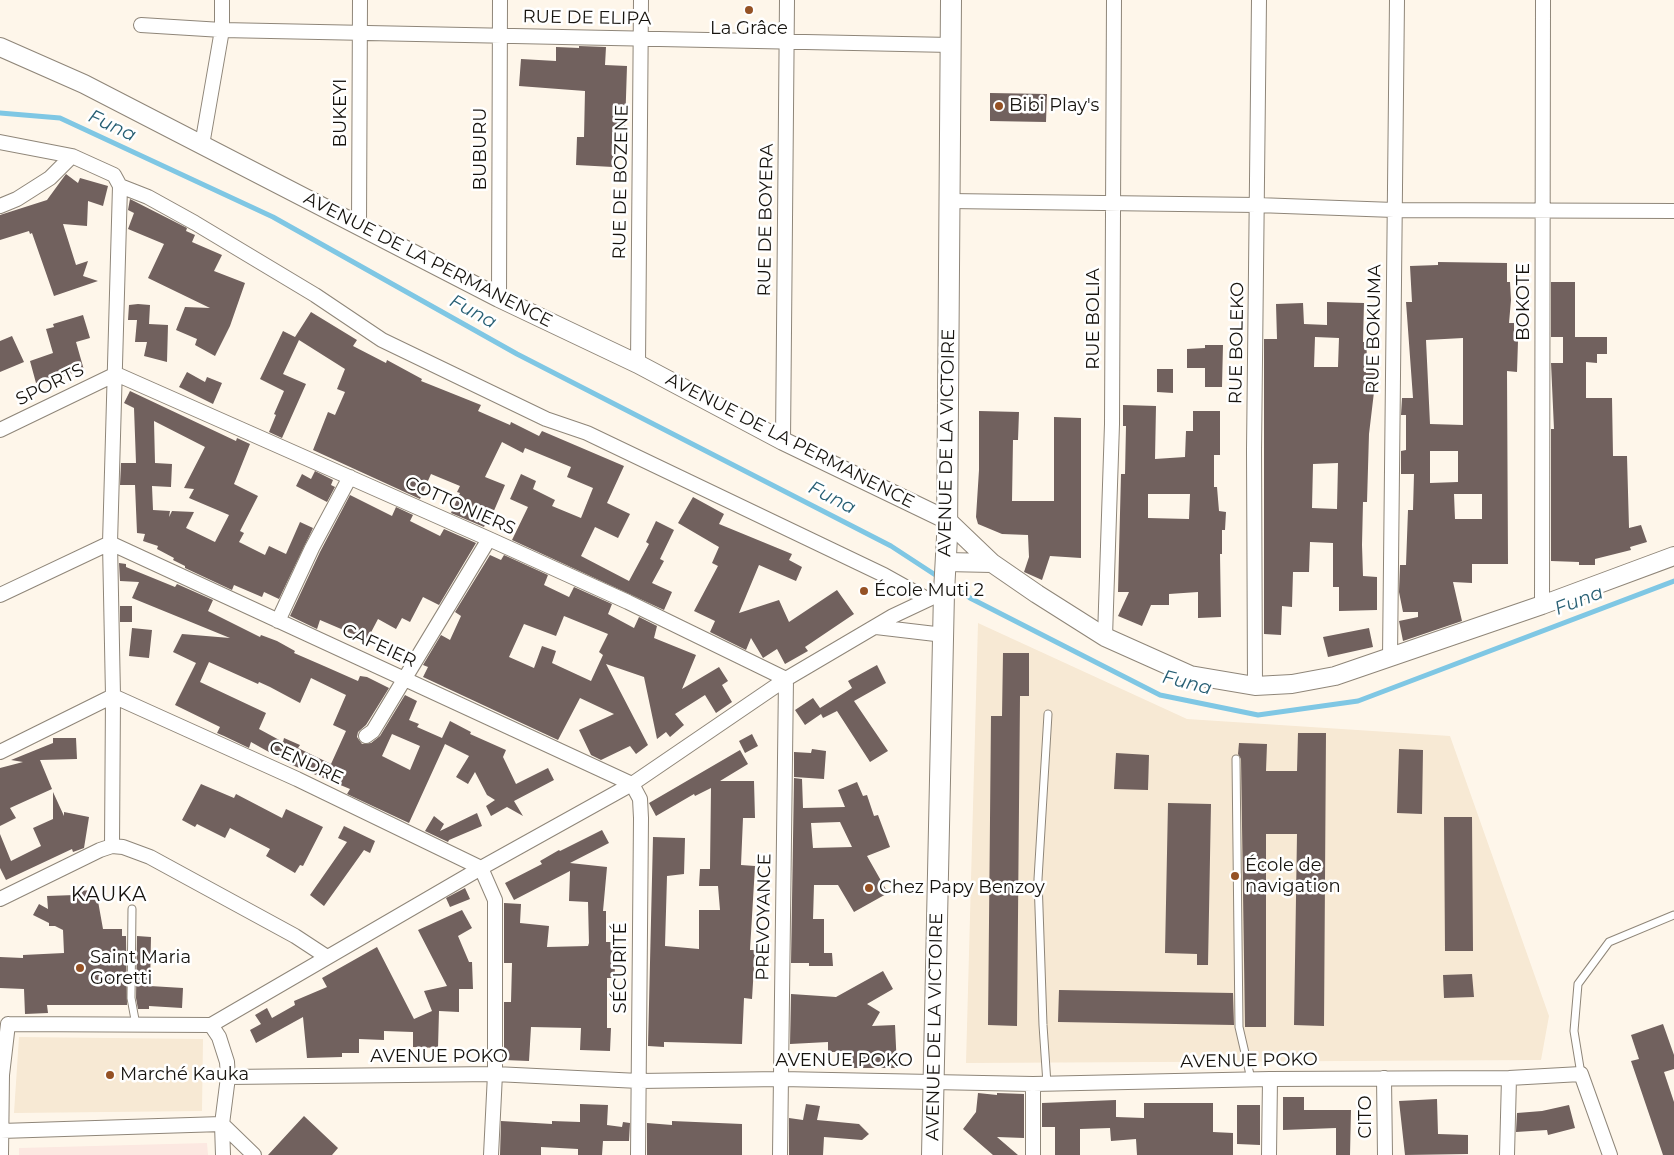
<!DOCTYPE html>
<html>
<head>
<meta charset="utf-8">
<style>
	body { margin:0 }
	canvas { display:block; background:#fef6ea }
</style>
</head>
<body>
<canvas width="1674" height="1155"></canvas>
<script>
const g = document.querySelector('canvas').getContext('2d');
g.lineJoin = 'round';
function fill(path, color) { g.fillStyle = color; g.fill(path, 'evenodd'); }
const poly = rows => new Path2D(rows.map(r => 'M' + r).join(''));
function stroke(path, color, width, dash) { g.strokeStyle = color; g.lineWidth = width; g.lineCap = dash ? 'butt' : 'round'; g.setLineDash(dash || []); g.stroke(path); }
function write(font, color, halo, rows, align = 'center') {
  g.font = font + ' Montserrat,sans-serif'; g.lineWidth = 5; g.setLineDash([]); g.textBaseline = 'middle'; g.strokeStyle = halo; g.fillStyle = color; for (const [text, x, y, turn = 0] of rows) {
    g.save(); g.translate(x, y); g.rotate((+turn || 0) * Math.PI / 180); g.textAlign = isNaN(turn) ? turn : align; if (halo) g.strokeText(text, 0, 0); g.fillText(text, 0, 0); g.restore();
  }
}
fill(poly([
	[978,623,1187,719,1450,736,1549,1016,1541,1060,966,1063],
	[19,1037,203,1039,202,1111,14,1113]
]), '#f7e9d4');
fill(poly([
	[207,1143,208,1155,19,1155,19,1148]
]), '#fce8e1');
stroke(poly([
	[0,113,60,118,273,217,517,354,891,546,940,578],
	[950,584,970,598,1160,695,1258,715,1358,701,1674,581]
]), '#7fc7e4', 5);
fill(poly([
	[579,46,606,47,605,65,627,66,625,128,615,128,613,167,576,165,577,137,584,137,585,91,519,86,521,59,556,61,556,47,579,48],
	[990,93,1047,94,1046,122,990,121],
	[66,174,78,183,80,178,108,186,103,206,88,201,87,226,63,224,76,265,88,261,83,276,98,281,54,296,32,233,30,234,29,231,0,240,0,215,47,200],
	[130,199,187,228,186,231,195,235,192,242,222,255,214,271,245,283,230,326,215,356,195,345,197,339,176,330,185,307,210,308,148,278,164,244,128,229,134,213,128,210],
	[1438,262,1507,263,1507,282,1510,282,1511,300,1509,323,1514,323,1514,341,1518,341,1517,372,1507,371,1508,564,1472,564,1472,583,1453,582,1462,621,1403,641,1399,621,1418,617,1418,612,1403,612,1399,592,1400,565,1406,565,1408,510,1413,510,1414,474,1401,474,1401,451,1406,450,1406,415,1401,415,1402,398,1413,398,1406,302,1412,302,1410,266,1438,265],
	[1463,338,1463,425,1430,424,1426,340],
	[1430,451,1458,451,1458,482,1430,483],
	[1454,494,1482,494,1482,519,1455,519],
	[1551,282,1575,282,1575,337,1607,337,1607,354,1597,354,1597,363,1586,362,1586,398,1612,398,1613,456,1627,456,1629,528,1641,525,1647,542,1630,547,1631,550,1595,559,1595,565,1579,565,1579,562,1551,561,1551,429,1554,429,1551,363,1563,363,1563,337,1551,337],
	[1327,302,1364,303,1363,342,1367,342,1366,373,1376,373,1375,392,1374,392,1369,434,1367,502,1363,502,1362,545,1363,576,1377,577,1377,610,1339,611,1339,587,1333,587,1333,543,1310,542,1309,572,1293,572,1292,607,1282,606,1281,635,1264,634,1264,339,1277,339,1276,304,1303,303,1304,324,1327,325],
	[1315,337,1339,338,1338,367,1314,367],
	[1338,463,1337,509,1312,508,1313,464],
	[138,304,150,305,149,324,168,325,167,362,144,356,147,342,135,342,137,320,128,320,129,305],
	[311,312,357,340,353,346,386,363,387,360,422,379,421,381,481,405,478,411,510,425,511,422,539,436,542,431,624,466,607,503,630,514,618,538,595,527,581,556,629,581,649,544,646,542,656,521,674,530,660,559,664,561,652,583,672,592,664,610,512,540,528,507,510,499,521,474,536,481,533,489,555,500,552,506,581,518,593,488,567,477,571,467,525,448,523,453,502,442,485,477,505,485,493,513,491,512,484,527,451,513,460,493,457,492,460,486,431,474,420,499,313,450,328,412,335,415,345,392,337,389,345,369,299,340,283,374,306,384,282,438,269,432,276,415,274,414,284,391,260,379,283,331,295,337],
	[83,315,90,338,76,342,84,370,36,383,30,361,53,353,46,329,54,327,53,324],
	[12,336,24,362,0,372,0,341],
	[1205,345,1223,345,1222,387,1205,387,1205,368,1187,368,1187,349,1205,348],
	[1157,369,1173,369,1173,393,1157,392],
	[187,372,205,382,207,377,222,383,213,404,179,387],
	[130,391,236,441,237,438,250,444,234,484,258,496,240,531,244,533,239,542,265,555,269,546,286,554,300,522,313,528,279,599,264,592,262,597,234,585,232,590,185,568,185,566,173,560,174,558,157,549,158,546,143,541,145,534,137,533,135,485,120,485,121,463,136,463,134,408,124,403],
	[154,421,205,447,184,488,194,489,189,498,229,515,215,542,186,528,194,512,172,511,169,517,170,511,153,510,152,486,171,487,172,464,155,463],
	[1123,405,1156,406,1155,459,1185,457,1186,431,1193,431,1193,411,1220,411,1220,455,1214,455,1214,487,1217,487,1219,511,1226,512,1225,530,1222,530,1222,554,1220,554,1221,617,1198,618,1198,592,1169,594,1169,605,1151,605,1142,626,1118,616,1129,592,1118,592,1121,474,1125,474,1126,426,1123,426],
	[1148,494,1190,494,1189,519,1148,518],
	[979,411,1019,412,1018,440,1013,440,1012,501,1054,501,1054,417,1081,418,1081,558,1050,556,1042,580,1024,572,1029,557,1028,535,1002,534,978,524,976,517,979,470],
	[315,471,333,480,331,485,335,487,327,502,296,486,302,474,311,479],
	[350,495,392,516,396,507,413,515,410,521,440,536,444,529,476,543,439,605,423,597,410,622,402,618,396,629,378,619,367,640,320,620,317,629,290,616,320,552],
	[693,497,724,514,719,524,792,554,789,560,802,567,796,581,759,565,739,613,779,600,789,622,837,590,854,614,805,647,808,651,785,664,777,649,763,658,751,638,746,650,710,632,715,621,694,611,718,566,712,563,719,547,678,523],
	[490,555,501,560,504,555,548,575,544,585,569,597,574,587,612,604,608,614,634,628,639,617,657,626,654,638,696,655,682,689,719,667,728,681,722,685,732,702,716,713,705,695,675,714,684,725,670,737,666,732,657,739,644,677,606,664,648,745,636,754,630,746,601,760,591,755,579,730,614,714,580,698,558,740,423,677,428,667,423,665,441,635,450,640,461,616,455,612],
	[564,616,608,634,599,652,603,655,591,681,552,663,556,651,542,646,534,668,509,657,524,624,556,636],
	[119,563,126,564,126,567,175,587,177,584,213,600,208,611,260,637,261,635,277,641,295,651,294,653,324,666,358,681,360,676,367,677,389,688,366,725,358,732,357,737,362,744,371,743,380,736,405,695,417,701,409,720,419,724,417,727,442,738,450,721,471,732,470,734,506,750,503,757,516,784,548,768,554,780,514,801,523,816,507,807,491,816,486,806,495,800,487,795,475,772,468,784,456,777,469,756,445,744,409,823,347,794,350,789,292,765,251,742,249,748,224,736,217,733,220,727,175,705,196,663,173,652,182,634,230,638,132,598,139,582,120,581],
	[209,662,258,684,259,682,270,687,300,703,311,678,346,695,333,725,346,731,331,764,298,748,300,745,284,738,283,742,259,729,266,713,200,682],
	[392,734,420,746,410,770,382,756],
	[120,606,132,606,132,622,120,622],
	[132,628,152,630,149,658,129,656],
	[1369,628,1373,647,1328,657,1323,637],
	[1003,653,1029,653,1029,696,1020,696,1017,1026,988,1025,991,716,1002,716],
	[877,665,886,683,854,701,888,751,870,762,837,711,823,718,821,714,805,725,795,710,813,698,820,708,852,688,848,681],
	[1298,733,1326,733,1324,1026,1294,1025,1297,834,1266,834,1266,1027,1245,1027,1241,759,1238,754,1239,743,1267,744,1266,771,1297,771],
	[752,734,758,746,745,753,739,741],
	[53,738,76,738,77,759,40,760,52,789,10,808,16,818,0,826,0,768,23,762,11,760,53,743],
	[812,749,826,751,824,779,794,777,794,752,811,753],
	[1399,749,1423,750,1422,814,1397,813],
	[740,750,748,764,720,781,754,781,755,818,743,818,741,865,755,866,750,950,755,950,752,999,744,998,742,1044,664,1042,664,1047,648,1046,653,837,685,838,684,874,667,876,665,946,699,949,699,910,720,910,718,886,699,886,700,869,710,869,711,788,695,796,694,794,656,816,649,803],
	[1116,753,1149,755,1148,790,1114,789],
	[794,778,802,779,803,808,845,807,838,790,857,782,863,796,867,795,874,816,878,815,890,847,867,856,888,893,854,912,838,885,814,885,813,919,824,919,824,953,832,953,833,966,809,966,809,963,791,963],
	[840,822,852,847,813,848,811,823],
	[201,784,234,798,236,794,282,818,286,809,323,827,303,866,300,865,295,873,266,856,270,849,230,828,225,838,197,824,195,827,182,820],
	[53,792,64,816,64,812,89,817,84,848,73,852,72,849,6,880,0,868,0,834,11,861,41,846,33,828,53,819],
	[1168,803,1211,804,1208,965,1197,965,1197,954,1165,953],
	[477,813,482,826,449,840,448,842,425,831,434,816,444,824,440,831],
	[1444,817,1472,817,1473,951,1445,951],
	[344,826,375,841,370,853,364,850,324,906,310,895,347,842,338,838],
	[602,830,609,843,570,863,607,867,603,911,606,911,606,942,614,942,615,978,607,978,607,1028,611,1028,610,1051,580,1050,581,1028,531,1027,529,1061,504,1060,504,1002,511,1002,512,963,504,963,504,903,521,904,520,923,549,926,547,947,588,946,589,943,588,902,569,901,570,871,514,900,505,883,542,864,540,861,559,850,560,851],
	[465,888,470,899,450,907,446,898],
	[96,890,103,929,122,929,122,936,126,936,127,1005,47,1005,48,1013,25,1014,24,989,0,988,0,957,23,958,23,955,64,953,63,930,55,926,49,926,49,923,33,915,39,904,48,909,47,896,75,895,75,891],
	[462,910,472,928,458,936,469,962,472,962,473,989,459,989,459,1012,439,1011,438,1048,413,1047,413,1032,384,1031,384,1040,359,1039,359,1053,342,1053,342,1057,307,1058,303,1017,256,1043,250,1030,261,1024,255,1015,267,1008,272,1018,295,1005,294,1001,327,987,322,978,377,947,414,1019,432,1011,424,991,447,986,418,930],
	[137,936,151,937,150,986,183,988,182,1008,149,1006,149,1009,138,1009,136,998],
	[883,971,893,989,867,1004,880,1012,872,1026,895,1025,897,1068,849,1068,849,1052,828,1052,828,1042,790,1044,791,994,836,997],
	[1472,974,1474,997,1444,998,1443,975],
	[1059,990,1233,993,1234,1025,1058,1022],
	[1663,1024,1674,1055,1674,1069,1664,1072,1674,1102,1674,1155,1663,1155,1631,1061,1639,1059,1631,1035],
	[978,1093,997,1095,997,1093,1024,1094,1024,1138,997,1137,1018,1155,993,1155,963,1129,976,1112],
	[1283,1097,1304,1097,1304,1110,1351,1110,1350,1155,1336,1155,1336,1128,1283,1130],
	[1437,1099,1438,1134,1468,1135,1468,1154,1405,1155,1399,1101],
	[1116,1100,1116,1117,1144,1118,1144,1103,1213,1103,1213,1132,1233,1133,1233,1155,1137,1155,1136,1139,1111,1141,1110,1128,1080,1129,1080,1155,1055,1155,1055,1127,1042,1127,1042,1103],
	[580,1104,608,1105,607,1125,622,1127,623,1122,630,1123,629,1141,603,1141,602,1155,578,1155,578,1149,541,1147,541,1155,500,1155,501,1121,552,1124,552,1121,580,1122],
	[806,1104,820,1106,817,1120,859,1124,869,1134,862,1140,824,1137,823,1155,789,1155,789,1118,803,1120],
	[1237,1105,1260,1105,1260,1145,1237,1144],
	[1569,1105,1575,1128,1548,1135,1547,1130,1516,1132,1517,1113,1542,1111],
	[304,1116,338,1148,332,1155,268,1155],
	[672,1121,742,1124,742,1155,647,1155,647,1123,672,1125]
]), '#71615e');
const service = poly([
	[1236,759,1239,1027,1251,1079],
	[132,909,131,998,136,1025],
	[1581,1074,1574,1031,1578,984,1609,942,1674,915],
	[1047,1084,1043,1025,1038,879,1048,714]
]);
const minor = poly([
	[141,25,222,30,951,45],
	[0,142,72,156,114,175,120,186,110,543,113,696,112,846],
	[202,145,222,30,222,0],
	[120,186,148,197,195,223,315,295,382,340,546,419,587,433,884,575,927,599],
	[949,201,1257,205,1394,210,1674,211],
	[0,206,17,199,50,178,72,156],
	[359,226,360,0],
	[499,298,500,0],
	[638,364,641,0],
	[0,430,116,374,489,539,628,602,786,679,780,1155],
	[783,441,787,0],
	[0,595,110,543,632,784,640,799,641,818,638,1155],
	[1542,605,1543,0],
	[278,621,312,548,350,477],
	[876,627,944,635],
	[1105,637,1112,424,1114,0],
	[1390,658,1397,0],
	[1255,686,1254,450,1259,0],
	[113,696,297,779,481,868,495,900,495,1074,491,1155],
	[366,736,373,731,489,539],
	[0,752,113,696],
	[0,899,100,850,112,846,123,847,150,857,295,936,327,957],
	[8,1024,211,1025,481,868,632,784,786,679,893,616,944,592],
	[211,1025,219,1037,227,1062,228,1077,222,1124,223,1155],
	[228,1077,495,1074,639,1081,781,1079,1033,1084,1270,1079,1509,1078,1581,1074,1610,1155],
	[1384,1078,1385,1155],
	[1,1131,222,1124,254,1155],
	[1,1155,2,1075,8,1024],
	[1033,1155,1033,1084],
	[1269,1155,1270,1079],
	[1507,1155,1509,1078]
]);
const tertiary = poly([
	[0,47,84,84,499,298,638,364,783,441,947,520,992,563,1037,594,1105,637,1190,675,1255,686,1292,684,1335,676,1542,605,1674,556],
	[946,562,992,563]
]);
const secondary = poly([
	[932,1155,944,592,947,537,951,0]
]);
stroke(service, '#8f8679', 9);
stroke(minor, '#8f8679', 16);
stroke(tertiary, '#8f8679', 20);
stroke(secondary, '#8f8679', 22);
stroke(service, '#fff', 7);
stroke(minor, '#fff', 14);
stroke(tertiary, '#fff', 18);
stroke(secondary, '#fff', 20);
for (const [x, y, r, color] of [
	[749,10,5,"#955124"],
	[999,106,5,"#955124"],
	[864,591,5,"#955124"],
	[1235,876,5,"#955124"],
	[869,888,5,"#955124"],
	[80,968,5,"#955124"],
	[110,1075,5,"#955124"]
]) { const dot = new Path2D(); dot.arc(x, y, r, 0, 2 * Math.PI); g.fillStyle = color; g.fill(dot); stroke(dot, '#fff', 2); }
write('18px', '#16130e', '#fff', [
	["RUE DE ELIPA",587,18,1],
	["BUKEYI",341,113,-90],
	["BUBURU",481,149,-90],
	["RUE DE BOZENE",621,182,-89],
	["RUE DE BOYERA",766,220,-89],
	["AVENUE DE LA PERMANENCE",428,260,27],
	["BOKOTE",1524,302,-90],
	["RUE BOLIA",1094,319,-90],
	["RUE BOKUMA",1374,329,-89],
	["RUE BOLEKO",1237,343,-89],
	["SPORTS",50,385,-26],
	["AVENUE DE LA PERMANENCE",790,441,27],
	["AVENUE DE LA VICTOIRE",947,443,-89],
	["COTTONIERS",460,506,24],
	["CAFEIER",379,646,25],
	["CENDRE",306,763,25],
	["PREVOYANCE",764,917,-89],
	["SÉCURITÉ",621,968,-90],
	["AVENUE DE LA VICTOIRE",935,1027,-89],
	["AVENUE POKO",439,1057],
	["AVENUE POKO",844,1061],
	["AVENUE POKO",1249,1061,-1],
	["CITO",1366,1117,-90]
]);
write('18px', '#16130e', '#fff', [
	["La Grâce",749,29,"center"],
	["Bibi Play's",1009,106],
	["École Muti 2",874,591],
	["École de",1245,866],
	["navigation",1245,887],
	["Chez Papy Benzoy",879,888],
	["Saint Maria",90,958],
	["Goretti",90,979],
	["Marché Kauka",120,1075]
], 'left');
write('italic 19px', '#275f74', '#fff', [
	["Funa",112,126,25],
	["Funa",473,312,29],
	["Funa",832,498,27],
	["Funa",1579,601,-21],
	["Funa",1187,683,14]
]);
g.letterSpacing = '1px';
write('20px', '#16130e', '#fff', [
	["KAUKA",109,895]
]);
g.letterSpacing = '0px';
</script>
</body>
</html>
